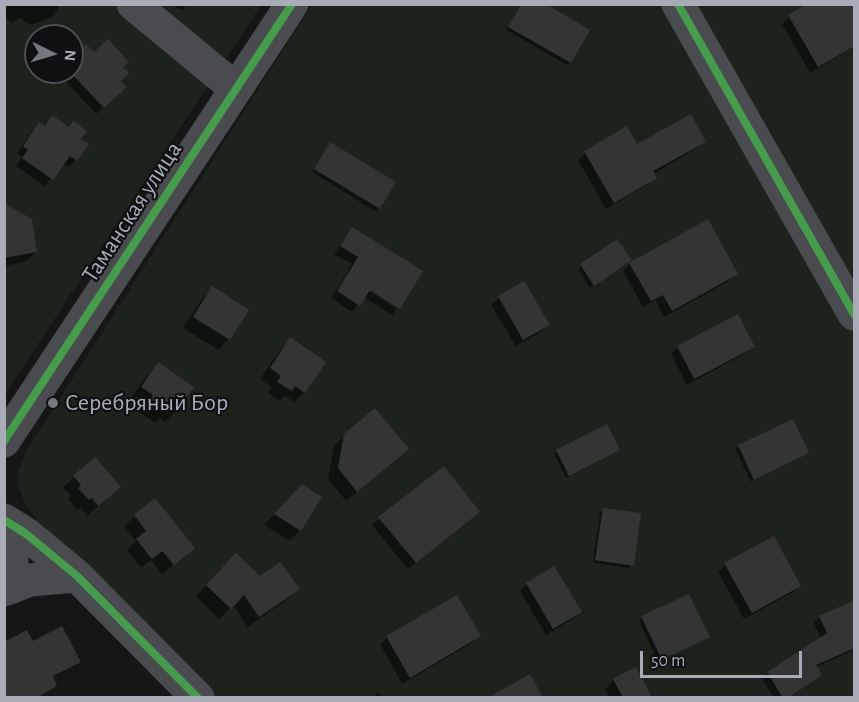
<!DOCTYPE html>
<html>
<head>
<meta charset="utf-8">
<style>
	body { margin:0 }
	#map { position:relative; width:859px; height:702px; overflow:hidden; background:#161616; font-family:"Alegreya Sans",sans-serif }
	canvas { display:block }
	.frame { position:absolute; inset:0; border:6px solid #a7acb7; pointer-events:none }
	.north { position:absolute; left:24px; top:24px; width:60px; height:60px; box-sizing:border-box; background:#101012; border:2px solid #4c4e54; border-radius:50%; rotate:95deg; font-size:16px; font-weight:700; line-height:24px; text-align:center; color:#a7acb7 }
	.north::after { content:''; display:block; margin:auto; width:21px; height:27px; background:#74787f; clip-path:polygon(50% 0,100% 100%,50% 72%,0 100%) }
	.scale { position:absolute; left:640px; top:651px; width:162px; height:27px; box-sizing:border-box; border:3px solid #a7acb7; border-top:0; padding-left:8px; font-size:18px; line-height:21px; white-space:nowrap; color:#a7acb7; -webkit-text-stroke:4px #101012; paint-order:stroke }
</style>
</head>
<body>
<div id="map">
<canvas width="859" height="702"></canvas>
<div class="frame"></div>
<div class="north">N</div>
<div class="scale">50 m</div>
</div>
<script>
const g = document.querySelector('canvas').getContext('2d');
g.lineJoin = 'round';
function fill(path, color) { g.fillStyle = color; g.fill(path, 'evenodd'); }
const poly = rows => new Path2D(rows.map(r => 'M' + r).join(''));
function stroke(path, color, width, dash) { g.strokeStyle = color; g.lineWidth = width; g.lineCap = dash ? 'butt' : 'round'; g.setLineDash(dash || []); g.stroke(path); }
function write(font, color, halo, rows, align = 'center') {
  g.font = font + ' "Alegreya Sans",sans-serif'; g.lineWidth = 4.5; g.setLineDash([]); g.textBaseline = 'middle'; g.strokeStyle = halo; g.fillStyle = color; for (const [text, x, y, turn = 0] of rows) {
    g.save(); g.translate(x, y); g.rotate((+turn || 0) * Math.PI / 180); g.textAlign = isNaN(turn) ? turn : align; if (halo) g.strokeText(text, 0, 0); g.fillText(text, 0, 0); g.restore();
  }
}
fill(poly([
	[5,5,261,5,5,394],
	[36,36,72,36,72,72,36,72],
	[312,5,854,5,854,697,178,697,39,524,24,501,19,488,18,474,25,453]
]), '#1c231d');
fill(poly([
	[4,4,58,4,58,10,51,17,31,25,19,18,12,24,4,15],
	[171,4,188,4,182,10],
	[521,4,570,62,567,65,506,30],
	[854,4,854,47,810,73,782,24,789,17],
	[94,55,121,67,119,81,124,87,96,114,58,73,72,72,72,59],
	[52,117,68,128,73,123,79,139,76,160,69,167,63,163,45,186,16,166,22,157,17,154,32,131,39,124,43,127],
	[627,128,637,146,704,141,697,148,653,174,655,177,648,184,606,209,578,160,585,153],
	[328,147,379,208,375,211,312,172],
	[4,205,36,252,25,262,4,266],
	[352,229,365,285,363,287,397,309,392,315,364,297,352,312,331,298,352,264,334,254],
	[617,241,627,263,590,288,578,269],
	[630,264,736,273,729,281,664,317,655,300,643,307,623,271],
	[524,283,548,325,541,332,516,346,491,305,499,298],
	[212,288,247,310,229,339,218,350,183,328,202,299],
	[738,316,753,346,746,353,687,385,671,354,678,347],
	[290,339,304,392,294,402,285,396,280,401,268,393,271,387,260,379,280,350],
	[158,364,175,411,165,422,160,418,155,423,139,412,143,407,131,398,147,375],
	[345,435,407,449,346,501,328,479,334,446],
	[739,446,807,453,751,482,735,449],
	[619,450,566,478,554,454,557,451],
	[444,468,471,519,408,569,372,525],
	[74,477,119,487,87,516,80,507,77,510,68,499,71,496,63,487],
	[302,486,300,530,290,541,264,525],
	[603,510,632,565,629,568,593,563,600,513],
	[135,516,193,548,162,574,151,560,141,568,127,550,136,541,124,526],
	[236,555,260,578,298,589,287,599,248,627,233,605,219,619,196,596],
	[725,565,799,586,792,593,744,619,718,572],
	[527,584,580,612,573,619,546,635,520,591],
	[854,602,854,650,816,667,821,675,789,698,774,698,762,679,768,673,821,639,814,623,820,617],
	[642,617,708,637,658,662,639,621],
	[479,636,472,643,402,684,380,644,387,637],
	[614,680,650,698,609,698,605,689],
	[379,692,382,698,371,698]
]), '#0007');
fill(poly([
	[521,4,546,4,590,30,571,63,508,27],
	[807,4,855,4,855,46,818,67,788,15],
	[108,39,129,62,123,67,129,73,121,81,127,87,104,108,72,74,72,57,86,44,94,52],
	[691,114,706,142,653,171,657,178,614,203,584,151,627,126,637,144],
	[52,115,69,127,73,121,87,131,81,139,89,144,77,161,70,156,53,180,22,158,28,150,23,146,39,122,45,126],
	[330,142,396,182,380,209,314,169],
	[4,203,32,219,37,252,4,258],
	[708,219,738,274,672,311,663,295,651,301,629,263],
	[352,227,423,271,400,309,370,290,360,306,337,291,358,257,340,246],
	[617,239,632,260,594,286,580,264],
	[524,281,550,325,523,340,498,296],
	[212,286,249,310,230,340,193,317],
	[738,314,755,347,694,379,677,346],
	[290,337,326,362,305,393,295,386,292,391,277,382,281,376,270,368],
	[158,362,194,387,176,412,171,408,167,413,149,401,153,395,141,387],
	[375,408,409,449,357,492,338,468,344,434],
	[793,419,809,453,754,480,738,445],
	[607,424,620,450,569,476,556,450],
	[95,457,121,487,98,506,92,498,89,500,78,488,81,485,73,476],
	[444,466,480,512,416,563,378,517],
	[302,484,322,497,301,531,274,514],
	[155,498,195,548,174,565,162,551,152,559,136,539,146,531,134,515],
	[603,508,641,513,634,566,595,560],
	[774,536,801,586,752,613,724,563],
	[236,553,260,576,280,562,300,589,259,617,244,595,231,609,206,585],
	[554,566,582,612,553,629,526,583],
	[689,594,710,637,662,660,641,616],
	[457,595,481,636,410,678,386,636],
	[855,600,855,648,816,665,822,675,788,698,783,698,767,672,827,633,819,616],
	[62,626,81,662,53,676,57,686,36,698,4,698,4,642,27,630,33,641],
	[636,667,652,698,623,698,613,679],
	[530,674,543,698,488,698]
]), '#343435');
stroke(poly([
	[133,4,236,89],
	[678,4,854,314],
	[4,441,292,4],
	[4,520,25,533,77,576,198,698],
	[4,527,12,545,12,562,4,581],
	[4,590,30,580,77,576]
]), '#4a4b4f', 33);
stroke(poly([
	[678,4,854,314],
	[4,441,292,4],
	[4,520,25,533,77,576,198,698]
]), '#469c4c', 8);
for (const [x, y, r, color] of [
	[53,403,6,"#74787f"]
]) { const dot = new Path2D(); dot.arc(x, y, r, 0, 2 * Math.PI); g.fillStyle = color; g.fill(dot); stroke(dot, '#101012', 2); }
write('24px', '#a7acb7', '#101012', [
	["Таманская улица",132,212,-57]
]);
write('24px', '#a7acb7', '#101012', [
	["Серебряный Бор",65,403]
], 'left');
</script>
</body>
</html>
